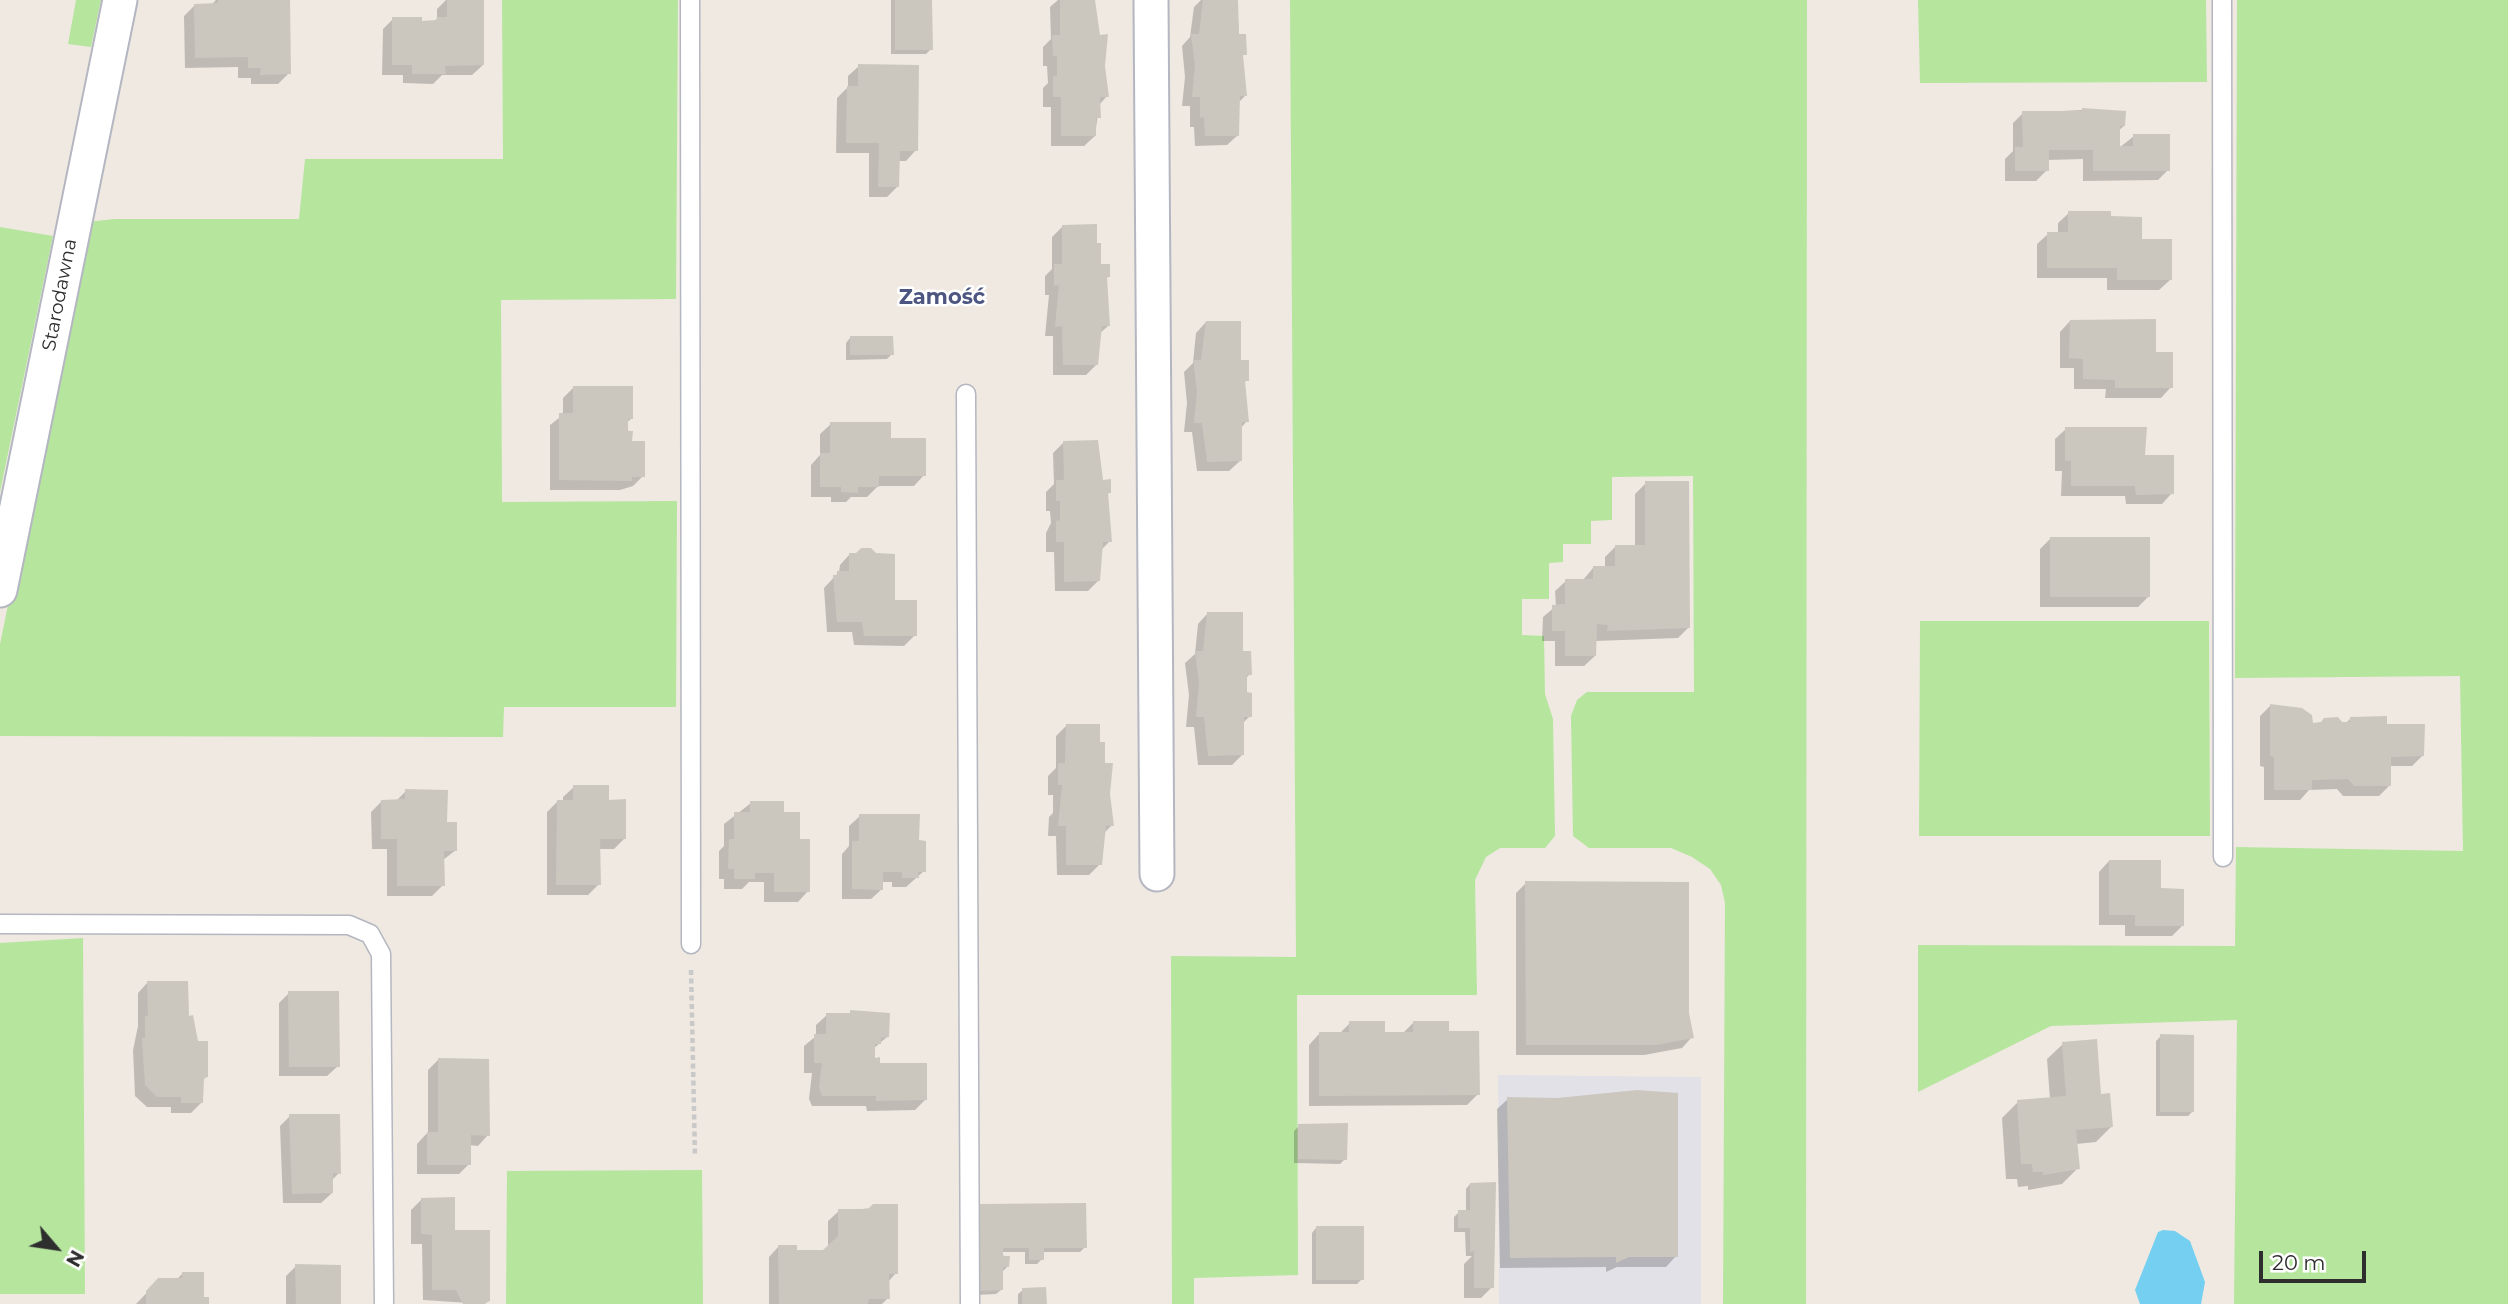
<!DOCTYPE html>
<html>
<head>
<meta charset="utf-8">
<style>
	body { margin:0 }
	#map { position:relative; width:2508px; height:1304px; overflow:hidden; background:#efe9e1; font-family:Montserrat,sans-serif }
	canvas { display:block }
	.north { position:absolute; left:21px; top:1213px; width:70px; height:70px; -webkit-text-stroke:5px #fff; paint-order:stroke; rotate:119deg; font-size:19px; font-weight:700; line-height:28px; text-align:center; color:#2e2e2e }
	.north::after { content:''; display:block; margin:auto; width:24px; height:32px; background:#2e2e2e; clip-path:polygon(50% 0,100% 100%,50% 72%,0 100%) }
	.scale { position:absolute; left:2259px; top:1251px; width:107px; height:32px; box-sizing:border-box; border:4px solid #2e2e2e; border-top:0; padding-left:9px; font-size:21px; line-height:24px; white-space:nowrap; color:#2e2e2e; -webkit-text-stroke:5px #fff; paint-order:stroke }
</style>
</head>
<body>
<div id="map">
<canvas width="2508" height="1304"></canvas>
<div class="north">N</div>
<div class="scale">20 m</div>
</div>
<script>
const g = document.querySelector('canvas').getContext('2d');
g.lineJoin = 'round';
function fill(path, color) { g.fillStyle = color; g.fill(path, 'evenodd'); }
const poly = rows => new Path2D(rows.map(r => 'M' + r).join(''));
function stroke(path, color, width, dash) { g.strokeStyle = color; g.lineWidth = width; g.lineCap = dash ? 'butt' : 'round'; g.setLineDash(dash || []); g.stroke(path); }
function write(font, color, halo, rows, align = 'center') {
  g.font = font + ' Montserrat,sans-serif'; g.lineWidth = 5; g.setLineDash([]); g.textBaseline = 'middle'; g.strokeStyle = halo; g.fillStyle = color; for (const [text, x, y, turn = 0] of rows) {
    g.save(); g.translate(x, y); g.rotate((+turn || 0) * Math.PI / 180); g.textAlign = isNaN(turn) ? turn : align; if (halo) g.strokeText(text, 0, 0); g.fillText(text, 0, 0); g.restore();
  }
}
fill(poly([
	[1498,1075,1701,1077,1701,1304,1499,1304]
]), '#e3e1e8');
fill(poly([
	[76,0,101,0,91,47,68,44],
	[502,0,678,0,676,299,501,300,502,502,677,501,676,707,504,707,503,737,0,736,0,644,87,222,115,219,299,219,305,159,503,159],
	[1290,0,1807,0,1806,1304,1723,1304,1725,903,1721,885,1710,869,1692,857,1671,848,1589,848,1573,836,1571,716,1577,700,1587,692,1694,692,1693,476,1612,477,1612,520,1591,521,1591,544,1563,544,1563,562,1549,563,1549,599,1522,599,1522,635,1544,636,1545,694,1553,719,1555,836,1545,848,1500,848,1486,857,1475,880,1477,995,1297,995,1298,1275,1194,1278,1194,1304,1172,1304,1171,956,1296,957],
	[1918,0,2206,0,2207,82,1920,83],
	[2237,0,2508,0,2508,1304,2234,1304,2237,1020,2051,1026,1918,1092,1918,945,2235,946,2236,847,2463,851,2460,676,2235,678],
	[0,227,53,236,0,492],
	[1920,621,2209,621,2210,836,1919,836],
	[83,938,85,1294,0,1294,0,943],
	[702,1170,703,1304,506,1304,507,1171]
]), '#b6e59e');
fill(poly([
	[2163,1230,2175,1231,2190,1241,2205,1282,2201,1304,2140,1304,2135,1290,2158,1232]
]), '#75cff0');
fill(poly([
	[216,0,288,0,289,73,278,84,251,84,251,78,238,78,238,67,185,68,184,16,194,6,211,5],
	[446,0,483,0,483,65,472,75,442,75,433,84,403,83,403,75,382,75,383,29,393,19,433,22,437,19,437,9],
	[891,0,931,0,931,49,926,54,891,54],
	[1058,0,1094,0,1107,96,1099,105,1095,136,1084,146,1051,146,1051,107,1043,107,1043,88,1048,83,1047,66,1043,66,1043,47,1051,39,1050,7],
	[1201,0,1237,0,1241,77,1245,76,1245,96,1238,103,1238,135,1227,145,1195,146,1194,127,1190,127,1190,106,1182,106,1185,77,1182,46,1190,37,1194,7],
	[859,66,916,150,906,161,898,161,898,186,887,197,869,197,869,153,836,153,837,98,848,87,848,76],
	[2082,110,2124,126,2118,131,2119,148,2134,136,2168,170,2158,180,2083,181,2083,159,2047,160,2047,170,2036,181,2005,181,2005,159,2013,151,2013,123,2023,113],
	[2069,213,2110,218,2141,241,2170,280,2159,290,2107,290,2107,278,2037,278,2037,244,2048,234,2058,234,2058,223],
	[1063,226,1096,245,1100,265,1108,277,1105,280,1108,326,1099,334,1096,365,1086,375,1053,375,1053,336,1045,336,1049,295,1045,295,1045,276,1052,269,1052,237],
	[2070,321,2154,354,2171,387,2161,398,2105,398,2106,389,2074,389,2074,368,2060,368,2060,332],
	[1206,322,1239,362,1247,380,1243,384,1247,421,1240,429,1240,461,1229,471,1197,471,1192,432,1184,432,1187,403,1184,372,1193,363,1196,333],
	[850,338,892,354,887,359,846,360,846,343],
	[573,388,631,419,626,423,643,476,633,486,620,490,550,490,550,425,563,415,563,398],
	[831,424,889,440,924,475,914,486,878,486,867,497,851,497,846,502,831,502,831,497,811,497,811,465,820,455,820,434],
	[2066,429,2143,457,2172,493,2162,504,2126,504,2125,496,2061,496,2062,471,2055,471,2055,439],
	[1064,442,1110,492,1106,496,1110,541,1101,550,1098,581,1088,591,1055,591,1054,552,1046,552,1046,533,1051,523,1050,511,1046,511,1046,492,1054,484,1053,453],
	[1646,483,1689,627,1678,638,1595,641,1595,656,1584,666,1555,666,1555,641,1542,641,1543,617,1556,606,1555,591,1566,581,1583,580,1593,568,1605,568,1605,557,1615,547,1635,547,1635,494],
	[2050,539,2149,596,2138,607,2040,607,2040,549],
	[850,554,893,601,915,635,904,646,854,645,852,632,827,632,824,588,839,572,840,565],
	[1208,613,1241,653,1250,674,1245,679,1245,694,1250,716,1242,724,1242,755,1232,765,1198,765,1194,727,1186,727,1189,695,1185,663,1195,654,1198,624],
	[2271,705,2311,725,2345,724,2350,719,2385,726,2423,755,2412,766,2390,766,2390,785,2379,796,2343,796,2337,789,2309,790,2300,800,2264,800,2264,767,2260,766,2260,716],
	[1066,726,1099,744,1108,794,1112,825,1103,834,1100,864,1089,875,1057,875,1056,836,1048,836,1049,817,1053,813,1053,795,1048,795,1048,776,1056,768,1056,736],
	[574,787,607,802,624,839,614,849,599,849,599,884,588,895,547,895,547,812,557,802,563,802,563,797],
	[406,791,446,823,456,850,443,860,443,885,432,896,387,896,387,849,372,849,371,812,382,801,396,801],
	[751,803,782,814,808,891,798,902,764,902,764,882,749,882,742,889,724,889,724,879,719,879,719,851,724,846,724,824],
	[860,816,917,842,924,871,906,887,892,887,892,882,882,882,882,889,871,899,842,899,842,854,849,846,849,826],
	[2109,861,2159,890,2182,926,2172,936,2125,936,2125,925,2099,925,2099,872],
	[1526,883,1692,1037,1682,1048,1644,1055,1516,1055,1516,893],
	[148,982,187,1017,206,1077,202,1081,202,1102,191,1113,171,1113,171,1107,147,1107,135,1096,133,1050,138,1026,138,993],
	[289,993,338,1066,327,1076,279,1076,279,1003],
	[827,1015,887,1037,873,1049,873,1060,925,1100,915,1110,867,1111,866,1106,812,1106,809,1099,812,1073,804,1073,804,1046,816,1036,816,1025],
	[1414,1022,1447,1033,1478,1094,1467,1105,1309,1106,1309,1045,1319,1034,1339,1034,1350,1023,1383,1034,1403,1033],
	[2161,1036,2193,1111,2188,1116,2156,1116,2156,1041],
	[2063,1044,2099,1096,2112,1126,2096,1142,2076,1144,2078,1168,2062,1184,2028,1190,2028,1186,2018,1187,2017,1179,2006,1179,2002,1118,2018,1102,2050,1099,2047,1059],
	[438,1060,488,1135,478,1146,469,1145,469,1164,459,1174,417,1174,417,1144,428,1132,428,1070],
	[1508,1099,1676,1256,1666,1267,1617,1267,1606,1272,1606,1267,1500,1268,1497,1109],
	[290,1116,339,1173,331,1181,332,1193,321,1203,283,1203,280,1126],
	[1299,1126,1345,1159,1340,1164,1294,1163,1294,1131],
	[1470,1184,1495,1184,1492,1287,1481,1298,1464,1298,1464,1264,1472,1256,1466,1256,1465,1232,1454,1232,1454,1217,1459,1212,1466,1212,1466,1189],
	[422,1199,453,1232,488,1300,485,1304,423,1300,422,1244,411,1244,411,1210],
	[896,1206,896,1273,888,1282,888,1298,882,1304,769,1304,769,1257,779,1246,795,1252,824,1252,828,1248,828,1221,839,1211],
	[980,1206,1085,1247,1080,1252,1042,1252,1042,1259,1037,1264,1025,1264,1025,1252,1002,1252,1008,1266,1003,1271,1001,1290,996,1294,976,1295,975,1211],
	[1316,1228,1362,1279,1357,1284,1312,1284,1312,1233],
	[296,1266,339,1304,286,1304,286,1276],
	[182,1274,207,1304,136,1304,159,1280,176,1280],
	[1023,1290,1045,1304,1018,1304,1018,1294]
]), '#0003');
fill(poly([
	[218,0,290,0,291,74,260,75,261,68,248,68,248,57,195,58,194,4,218,3],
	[447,0,484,0,484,65,445,66,446,74,412,74,412,65,392,65,392,17,422,17,422,21,436,20,437,17,447,17],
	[895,0,932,0,933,50,895,50],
	[1060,0,1095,0,1100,35,1108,34,1105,66,1109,97,1100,97,1101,118,1096,118,1096,136,1061,136,1061,97,1053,97,1053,76,1057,76,1057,56,1053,56,1052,35,1060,35],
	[1203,0,1238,0,1239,34,1246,34,1247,55,1243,55,1247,96,1240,96,1239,136,1205,136,1204,117,1200,118,1200,97,1192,97,1195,65,1191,34,1199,34],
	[858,64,919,65,918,151,900,151,899,187,878,187,879,143,846,143,847,86,858,86],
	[2082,108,2126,111,2125,126,2120,126,2120,146,2133,146,2133,134,2170,134,2170,171,2093,171,2093,150,2049,150,2049,171,2015,171,2015,147,2023,147,2022,111,2082,111],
	[2068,211,2111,211,2111,216,2142,217,2142,239,2172,239,2172,280,2117,280,2117,268,2047,268,2047,232,2068,232],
	[1097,224,1097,243,1101,243,1101,264,1110,264,1110,277,1107,277,1110,326,1102,326,1098,365,1063,365,1062,326,1055,327,1059,285,1054,286,1054,264,1062,264,1062,225],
	[2156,319,2156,352,2173,352,2173,388,2115,388,2115,380,2083,379,2083,359,2069,358,2070,320],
	[1206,321,1241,321,1241,360,1249,360,1249,381,1245,381,1249,422,1242,422,1242,461,1207,462,1202,423,1194,423,1197,391,1193,360,1201,360],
	[850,336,893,336,894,355,850,355],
	[573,386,633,386,633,419,628,419,628,431,633,431,632,441,645,441,645,477,632,477,632,481,559,480,559,413,573,413],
	[830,422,891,422,891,438,926,438,926,476,879,476,879,487,858,487,858,493,841,492,841,487,820,487,820,453,830,453],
	[2065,427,2147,427,2145,455,2174,455,2174,494,2136,495,2135,486,2071,486,2071,461,2065,461],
	[1098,440,1103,480,1111,479,1111,493,1108,493,1112,542,1103,542,1100,581,1064,582,1064,542,1056,542,1056,521,1060,520,1060,501,1056,501,1056,480,1064,480,1063,441],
	[1645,481,1689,481,1690,628,1607,631,1608,625,1597,624,1596,656,1565,656,1565,631,1552,631,1552,605,1565,604,1565,579,1593,579,1593,566,1615,566,1615,545,1645,545],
	[2050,537,2150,537,2150,597,2050,597],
	[861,548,871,548,876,553,895,554,895,600,917,600,917,636,864,636,862,622,837,622,833,575,837,575,837,571,849,571,849,553,856,553],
	[1207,612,1243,612,1243,651,1251,651,1252,675,1247,675,1247,692,1252,693,1252,717,1244,717,1244,755,1208,756,1204,717,1196,717,1199,683,1195,651,1203,651],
	[2270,704,2302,708,2312,715,2313,723,2321,722,2324,718,2338,717,2342,722,2350,722,2350,717,2387,716,2387,724,2425,724,2424,756,2391,757,2391,786,2354,786,2348,779,2312,780,2312,790,2274,790,2274,757,2270,756],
	[1066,724,1100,724,1100,742,1105,742,1105,763,1113,763,1110,794,1114,826,1106,826,1102,865,1066,865,1066,826,1058,826,1062,785,1058,785,1058,763,1065,763],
	[573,785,609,785,609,800,626,799,626,839,600,839,601,885,556,885,557,800,573,800],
	[405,789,448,790,447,822,457,822,457,851,444,851,445,886,397,886,397,839,381,839,381,800,405,799],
	[750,801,784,801,784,812,800,812,800,839,810,839,810,892,774,892,774,873,755,873,755,879,734,879,734,869,728,869,729,839,734,839,734,812,750,812],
	[859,814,920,814,919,840,926,841,926,872,918,872,919,878,902,878,902,872,883,872,883,890,852,889,852,841,859,841],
	[2109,860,2161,860,2161,888,2184,889,2184,926,2135,926,2135,915,2109,915],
	[1525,881,1689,882,1689,1013,1694,1038,1656,1045,1526,1045],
	[147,981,188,981,189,1016,193,1015,198,1041,208,1041,208,1077,204,1078,203,1103,181,1103,181,1097,157,1097,145,1085,142,1038,145,1038,145,1016,148,1016],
	[288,991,339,991,340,1067,289,1067],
	[850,1010,890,1013,889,1037,881,1038,881,1044,875,1044,875,1058,880,1057,880,1063,927,1063,927,1100,876,1101,876,1096,822,1096,819,1087,822,1063,814,1063,814,1034,826,1034,826,1013,850,1013],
	[1349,1021,1385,1021,1385,1032,1413,1032,1413,1021,1449,1021,1449,1031,1479,1031,1480,1095,1319,1096,1319,1032,1349,1032],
	[2160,1034,2194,1035,2194,1112,2160,1112],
	[2097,1039,2101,1094,2110,1093,2113,1127,2076,1130,2080,1169,2043,1175,2043,1172,2033,1172,2032,1164,2021,1164,2017,1100,2066,1096,2062,1042],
	[438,1058,489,1059,490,1136,471,1135,471,1165,427,1165,427,1132,438,1132],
	[1637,1090,1678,1093,1678,1257,1629,1257,1616,1263,1616,1257,1510,1258,1507,1097,1557,1098],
	[289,1114,340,1114,341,1174,333,1173,333,1193,292,1194],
	[1348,1123,1347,1160,1298,1159,1298,1124],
	[1496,1182,1494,1288,1474,1288,1474,1251,1470,1252,1470,1228,1458,1228,1458,1210,1470,1210,1470,1183],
	[455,1197,455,1230,490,1230,490,1301,484,1304,463,1304,456,1290,432,1290,432,1235,421,1234,421,1198],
	[1086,1203,1087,1248,1044,1248,1044,1260,1029,1260,1029,1248,1003,1248,1003,1256,1010,1256,1009,1267,1003,1267,1003,1290,980,1291,980,1204],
	[873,1204,898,1204,898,1274,889,1274,890,1299,869,1299,868,1304,779,1304,778,1245,797,1245,797,1250,823,1250,838,1236,838,1209,868,1209],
	[1316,1226,1364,1226,1364,1280,1316,1280],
	[295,1264,341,1265,341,1304,296,1304],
	[182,1272,204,1272,204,1297,209,1297,209,1304,146,1304,146,1291,158,1278,182,1278],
	[1046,1287,1047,1304,1022,1304,1022,1288]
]), '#cbc7bf');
const service = poly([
	[690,0,691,944],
	[2222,0,2223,857],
	[966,394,970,1304],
	[0,924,349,925,370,934,381,954,384,1304]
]);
const minor = poly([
	[1151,0,1157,874],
	[0,590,120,0]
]);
stroke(service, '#b4b7c1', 21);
stroke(minor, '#b4b7c1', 37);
stroke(poly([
	[691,970,695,1157]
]), '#c9c9c9', 4.5, [5, 3.5]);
stroke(service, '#fff', 18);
stroke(minor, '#fff', 33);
write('19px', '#2e2e2e', '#fff', [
	["Starodawna",60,295,-79]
]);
write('bold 21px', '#4d5680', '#fff', [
	["Zamość",942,298]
]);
</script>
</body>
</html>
